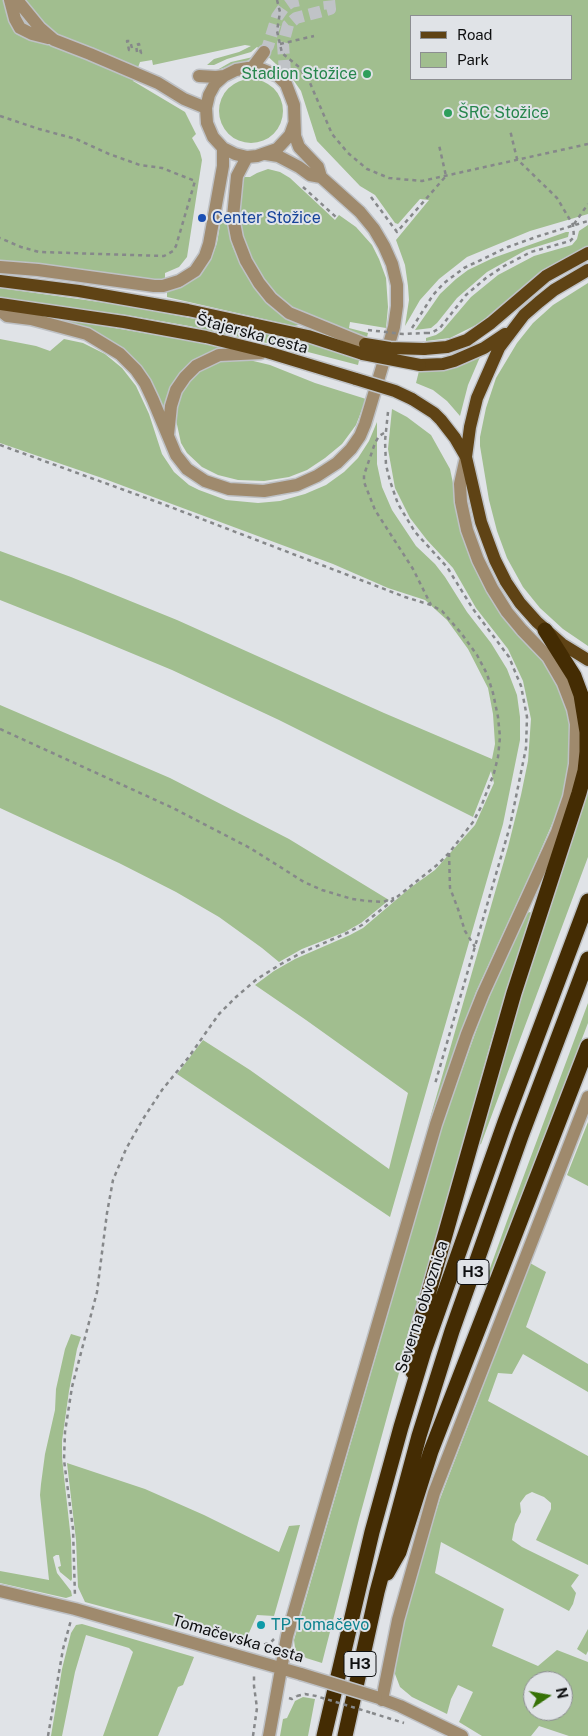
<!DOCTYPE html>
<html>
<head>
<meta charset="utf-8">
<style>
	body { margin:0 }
	#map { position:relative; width:588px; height:1736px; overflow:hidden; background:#e0e3e7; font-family:"Public Sans",sans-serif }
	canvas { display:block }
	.legend { position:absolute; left:410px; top:15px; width:162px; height:65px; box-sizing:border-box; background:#e0e3e7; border:1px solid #8c8e91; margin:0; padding:6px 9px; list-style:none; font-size:15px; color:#0e0f10 }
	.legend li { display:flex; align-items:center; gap:10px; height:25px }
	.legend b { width:25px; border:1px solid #8c8e91 }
	.north { position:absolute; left:523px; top:1671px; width:50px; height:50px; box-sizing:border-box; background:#e0e3e7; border:1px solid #8c8e91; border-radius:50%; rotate:78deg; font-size:14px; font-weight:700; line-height:20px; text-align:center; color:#0e0f10 }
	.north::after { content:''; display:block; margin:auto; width:18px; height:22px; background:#367206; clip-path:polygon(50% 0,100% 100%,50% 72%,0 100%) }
</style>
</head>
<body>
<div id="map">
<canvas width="588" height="1736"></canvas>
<ul class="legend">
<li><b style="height:6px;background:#5f4315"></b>Road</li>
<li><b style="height:14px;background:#a1be8f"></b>Park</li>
</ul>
<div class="north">N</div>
</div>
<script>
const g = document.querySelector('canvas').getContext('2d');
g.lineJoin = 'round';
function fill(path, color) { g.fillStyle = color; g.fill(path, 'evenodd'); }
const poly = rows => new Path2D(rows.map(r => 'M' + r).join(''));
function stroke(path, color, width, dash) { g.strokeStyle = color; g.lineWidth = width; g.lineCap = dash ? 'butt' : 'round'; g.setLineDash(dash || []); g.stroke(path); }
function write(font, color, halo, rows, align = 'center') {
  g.font = font + ' "Public Sans",sans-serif'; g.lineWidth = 4; g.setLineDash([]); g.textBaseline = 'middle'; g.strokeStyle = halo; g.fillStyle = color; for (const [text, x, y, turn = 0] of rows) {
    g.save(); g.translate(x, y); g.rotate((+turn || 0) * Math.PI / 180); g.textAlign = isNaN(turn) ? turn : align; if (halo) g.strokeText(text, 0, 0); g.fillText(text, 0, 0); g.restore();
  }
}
fill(poly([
	[0,0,588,0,588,214,530,231,467,257,439,279,420,300,405,326,409,300,408,286,405,265,396,240,429,200,420,199,398,224,395,223,375,195,360,186,317,141,301,91,294,81,260,49,257,47,251,52,227,59,214,65,207,65,214,59,239,52,251,46,245,45,153,65,152,60,140,62,133,81,185,112,196,134,192,138,200,152,202,160,187,257,179,267,165,273,165,280,159,282,0,262],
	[412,16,572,16,572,79,412,79],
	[253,57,247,61,217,70,231,62],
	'219 111a32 32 0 1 1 64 0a32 32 0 1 1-64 0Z',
	[268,169,280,172,290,178,335,220,339,215,356,227,372,245,379,259,386,278,388,307,386,328,350,322,349,328,368,333,367,337,334,328,290,307,269,288,246,251,239,223,242,177,250,177,257,173],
	[221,219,228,220,233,248,252,283,266,301,279,313,299,325,294,326,167,297,167,291,190,281,202,271,211,259,217,243],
	[588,225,588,248,573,254,541,274,480,323,450,338,426,341,426,338,436,335,442,331,471,297,498,275,534,256,572,245,577,239,579,231],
	[566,232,569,232,568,237,526,250,487,272,457,298,437,323,431,328,415,330,440,294,456,279,468,270,493,258],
	[588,283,588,646,563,629,540,608,523,587,507,558,497,531,489,500,480,446,480,437,486,408,496,378,517,343,533,323,553,305],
	[0,288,128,306,257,331,360,356,358,365,308,352,189,326,126,315,0,298],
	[68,320,179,339,219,346,220,349,205,354,193,361,163,410,120,347,97,333,68,322],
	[0,339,36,346,50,351,64,339,83,343,105,354,122,368,136,386,149,414,162,454,174,472,189,485,199,490,226,500,258,503,280,501,305,494,326,485,344,472,358,458,369,441,377,422,377,464,382,487,392,510,416,546,435,564,445,577,467,612,491,643,507,669,517,695,520,717,520,740,503,824,390,1217,177,1074,203,1040,250,1070,389,1169,408,1093,306,1020,255,985,274,971,295,959,350,935,363,928,410,888,435,870,475,825,494,783,491,771,473,817,279,720,172,670,83,633,0,600,0,551,71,577,177,620,384,713,492,759,495,744,493,714,488,688,468,649,447,620,425,600,388,588,333,564,102,478,0,443],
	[480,357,468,385,460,416,447,401,433,390,416,383,419,371,438,371,456,367],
	[224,359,245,359,270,365,315,383,366,399,356,425,342,444,325,458,307,470,289,477,264,481,238,480,218,475,202,467,187,453,181,443,176,420,177,403,187,382,199,370],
	[392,409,407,417,431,435,450,469,463,531,476,568,544,660,561,688,569,720,570,756,565,794,533,868,476,992,429,1122,508,847,521,795,528,761,531,719,523,681,508,649,476,608,453,568,427,540,410,518,395,488,388,449],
	[0,705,170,778,289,839,389,900,361,923,345,932,302,949,279,962,262,948,219,917,176,892,119,863,0,808],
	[588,781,588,857,481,1144,478,1145,522,988],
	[530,912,531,913,492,1038,414,1318,359,1519,322,1663,306,1658,301,1654,298,1656,295,1648,294,1640,442,1126,481,1017,508,953,527,913],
	[588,1003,588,1023,486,1287,484,1285,507,1221],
	[588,1122,588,1186,567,1175],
	[530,1263,546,1272,526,1327,588,1364,588,1392,523,1354,512,1374,498,1373,488,1401,588,1456,588,1565,536,1540,551,1509,551,1503,544,1497,532,1492,526,1495,520,1503,521,1512,515,1524,512,1540,522,1547,579,1575,571,1586,576,1593,573,1604,569,1611,441,1542,435,1573,504,1609,492,1646,538,1666,557,1650,588,1662,588,1736,569,1736,539,1726,531,1736,482,1736,459,1722,473,1692,458,1685,451,1699,447,1714,412,1697,400,1687,395,1674,396,1657,404,1624,419,1564,440,1499],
	[533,1681,563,1681,563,1711,533,1711],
	[71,1334,81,1337,77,1349,69,1391,62,1441,62,1458,71,1540,72,1579,71,1581,60,1572,58,1567,61,1566,59,1555,56,1555,53,1557,57,1573,71,1591,72,1596,66,1598,0,1583,0,1571,49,1580,40,1495,41,1484,45,1454,55,1410,56,1389,65,1349],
	[67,1463,145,1489,204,1515,279,1552,289,1526,300,1525,274,1616,257,1615,244,1644,240,1644,85,1602,78,1587,76,1540],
	[82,1624,194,1657,183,1685,178,1687,158,1736,103,1736,133,1652,129,1648,86,1635,75,1672,62,1736,51,1736,62,1669,71,1633,76,1625],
	[588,1629,588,1651,586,1655,577,1649],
	[303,1697,315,1699,308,1736,280,1736,283,1719,287,1718,295,1701]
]), '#a1be8f');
stroke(poly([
	[264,52,268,46,277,17,284,7,291,2,300,0],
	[285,72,283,44,288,25,296,18,330,9,329,0]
]), '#c0c3c7', 12, [12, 6]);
const minor = poly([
	[10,0,15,19,20,28,32,34,48,38],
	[17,0,40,28,54,40,90,54,158,83,184,99,206,108],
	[252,68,264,52],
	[199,76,216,77,224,76],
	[294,124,290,135,277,149,257,156,247,157,235,154,223,148,213,137,207,123,206,108,209,95,215,84,224,76,236,70,248,68,261,69,278,76,286,84,294,105,295,136,299,147,318,167,321,177],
	[247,157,237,176,233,217,237,238,246,261,259,283,271,298,289,313,365,344],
	[0,267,38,270,154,286,163,286,179,281,195,271,205,256,209,244,223,166,223,148],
	[0,310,7,316,31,319,87,334,120,354,136,370,145,383,153,400,176,455,187,469,205,481,229,489,264,491,297,485,317,476,337,463,351,449,360,436,365,424,394,327,397,306,397,285,392,264,384,246,374,229,360,212,321,177,310,175,299,167,278,156,266,154],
	[168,435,171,406,176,390,185,377,196,366,219,355,261,353],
	[0,1591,75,1609,301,1674],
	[376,1697,400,1706,462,1736],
	[382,1700,398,1620,434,1493,588,1097],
	[269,1736,287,1636,436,1124,467,1034,483,994,557,832,569,797,575,764,576,724,573,709,563,683,548,657,522,630,507,612,492,588,478,560,467,530,461,502,460,484,466,457]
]);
const major = poly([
	[588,270,554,290,539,302,524,315,499,348,477,398,470,427,466,457,481,522,495,560,506,582,520,603,537,622,562,644,588,660],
	[0,281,79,291,188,310,308,336,363,354],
	[0,304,124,322,206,337,267,352,356,379],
	[424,349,447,347,467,340,491,323,546,276,588,253],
	[420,365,443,364,454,361,484,348,505,334],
	[412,399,434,413,441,420,455,438,466,457]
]);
const highway = poly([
	[413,1372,413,1348,488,1084,514,993,579,793,585,771,587,752,587,732,581,695,574,676,545,630],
	[387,1573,399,1552,431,1451,588,1046],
	[324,1736,372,1532,401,1427,424,1351,505,1122,588,901],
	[345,1736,377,1592,419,1436,452,1331,521,1136,588,959]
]);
stroke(minor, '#bec1c5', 15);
stroke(major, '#bec1c5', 15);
stroke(highway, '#bec1c5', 18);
stroke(poly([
	[277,0,280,12,277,31,282,53,299,67,310,83,332,134,348,153,367,169,389,178,422,181,588,144],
	[280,44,314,36],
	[132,48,130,41,127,41,129,50,132,49],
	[137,52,136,45,139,44,141,53,138,54],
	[0,116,39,129,76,139,109,154,140,165,162,168,195,181,176,246,173,251,164,256,39,252,21,247,0,238],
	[303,187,337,218],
	[371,197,397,232,446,176,439,145],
	[574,224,588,204],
	[412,328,433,295,444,283,464,268,508,247,539,236,588,221],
	[426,333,431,333,440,328,466,295,486,278,504,266,531,252,570,241,574,237,573,225,557,198,517,159,510,130],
	[388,412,385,441,386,465,390,481,398,504,415,532,447,567,473,609,509,657,521,686,527,717,526,748,510,826,435,1084],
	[384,433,379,436,375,443,364,475,364,482,375,510,413,569,431,605],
	[0,445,160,503,405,597,431,605,442,611,461,633,477,655,487,674,493,693,498,717,500,737,498,757,494,773,481,807,473,822,449,853,437,865,362,925,347,933,301,953,281,964,257,979,236,997,219,1014,188,1058,162,1090,143,1119,126,1149,113,1180,107,1213,97,1292,72,1387,65,1432,64,1460,73,1529,75,1597],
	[0,729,173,808,250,848,304,882,322,890,352,899,367,901,383,902,394,898],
	[449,853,450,888,458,909,465,931,475,947],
	[258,1649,260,1646,271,1642,274,1639],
	[289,1698,292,1699,297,1696],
	[372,1713,404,1723],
	[48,1736,63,1649,71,1620],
	[253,1736,257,1708,254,1686,254,1674]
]), '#86888a', 2.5, [4, 4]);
stroke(minor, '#9f8a6d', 12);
stroke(major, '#5f4315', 12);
stroke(highway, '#442c03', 15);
const minorBridge = poly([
	[301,1674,376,1697]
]);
const majorBridge = poly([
	[365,344,390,348,424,349],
	[363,354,420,365],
	[356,379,395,391,412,399]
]);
stroke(minorBridge, '#bec1c5', 15, []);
stroke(majorBridge, '#bec1c5', 15, []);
stroke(poly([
	[368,330,403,334,426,333],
	[297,1696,305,1694,316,1696,372,1713]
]), '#86888a', 2.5, [4, 4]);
stroke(minorBridge, '#9f8a6d', 12);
stroke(majorBridge, '#5f4315', 12);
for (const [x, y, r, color] of [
	[367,74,5,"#2e9e5b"],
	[448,113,5,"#2e9e5b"],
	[202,218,5,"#1a4fb4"],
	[261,1625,5,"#0f9aa8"]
]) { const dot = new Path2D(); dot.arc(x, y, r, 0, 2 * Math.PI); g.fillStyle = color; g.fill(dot); stroke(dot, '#e0e3e7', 2); }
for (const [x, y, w] of [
	[473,1272,32],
	[360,1664,32]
]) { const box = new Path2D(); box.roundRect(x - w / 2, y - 12.5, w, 25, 4); g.fillStyle = '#e0e3e7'; g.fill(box); stroke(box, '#0e0f10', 1); }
write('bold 15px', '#0e0f10', null, [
	["H3",473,1272],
	["H3",360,1664]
]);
write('16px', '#27864d', '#e0e3e7', [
	["Stadion Stožice",357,74],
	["ŠRC Stožice",458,113,"left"]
], 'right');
write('16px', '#164399', '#e0e3e7', [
	["Center Stožice",212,218]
], 'left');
write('16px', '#0e0f10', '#e0e3e7', [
	["Štajerska cesta",252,334,15],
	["Severna obvoznica",422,1307,-72],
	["Tomačevska cesta",238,1639,16]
]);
write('16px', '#0d838f', '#e0e3e7', [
	["TP Tomačevo",271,1625]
], 'left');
</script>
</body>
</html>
